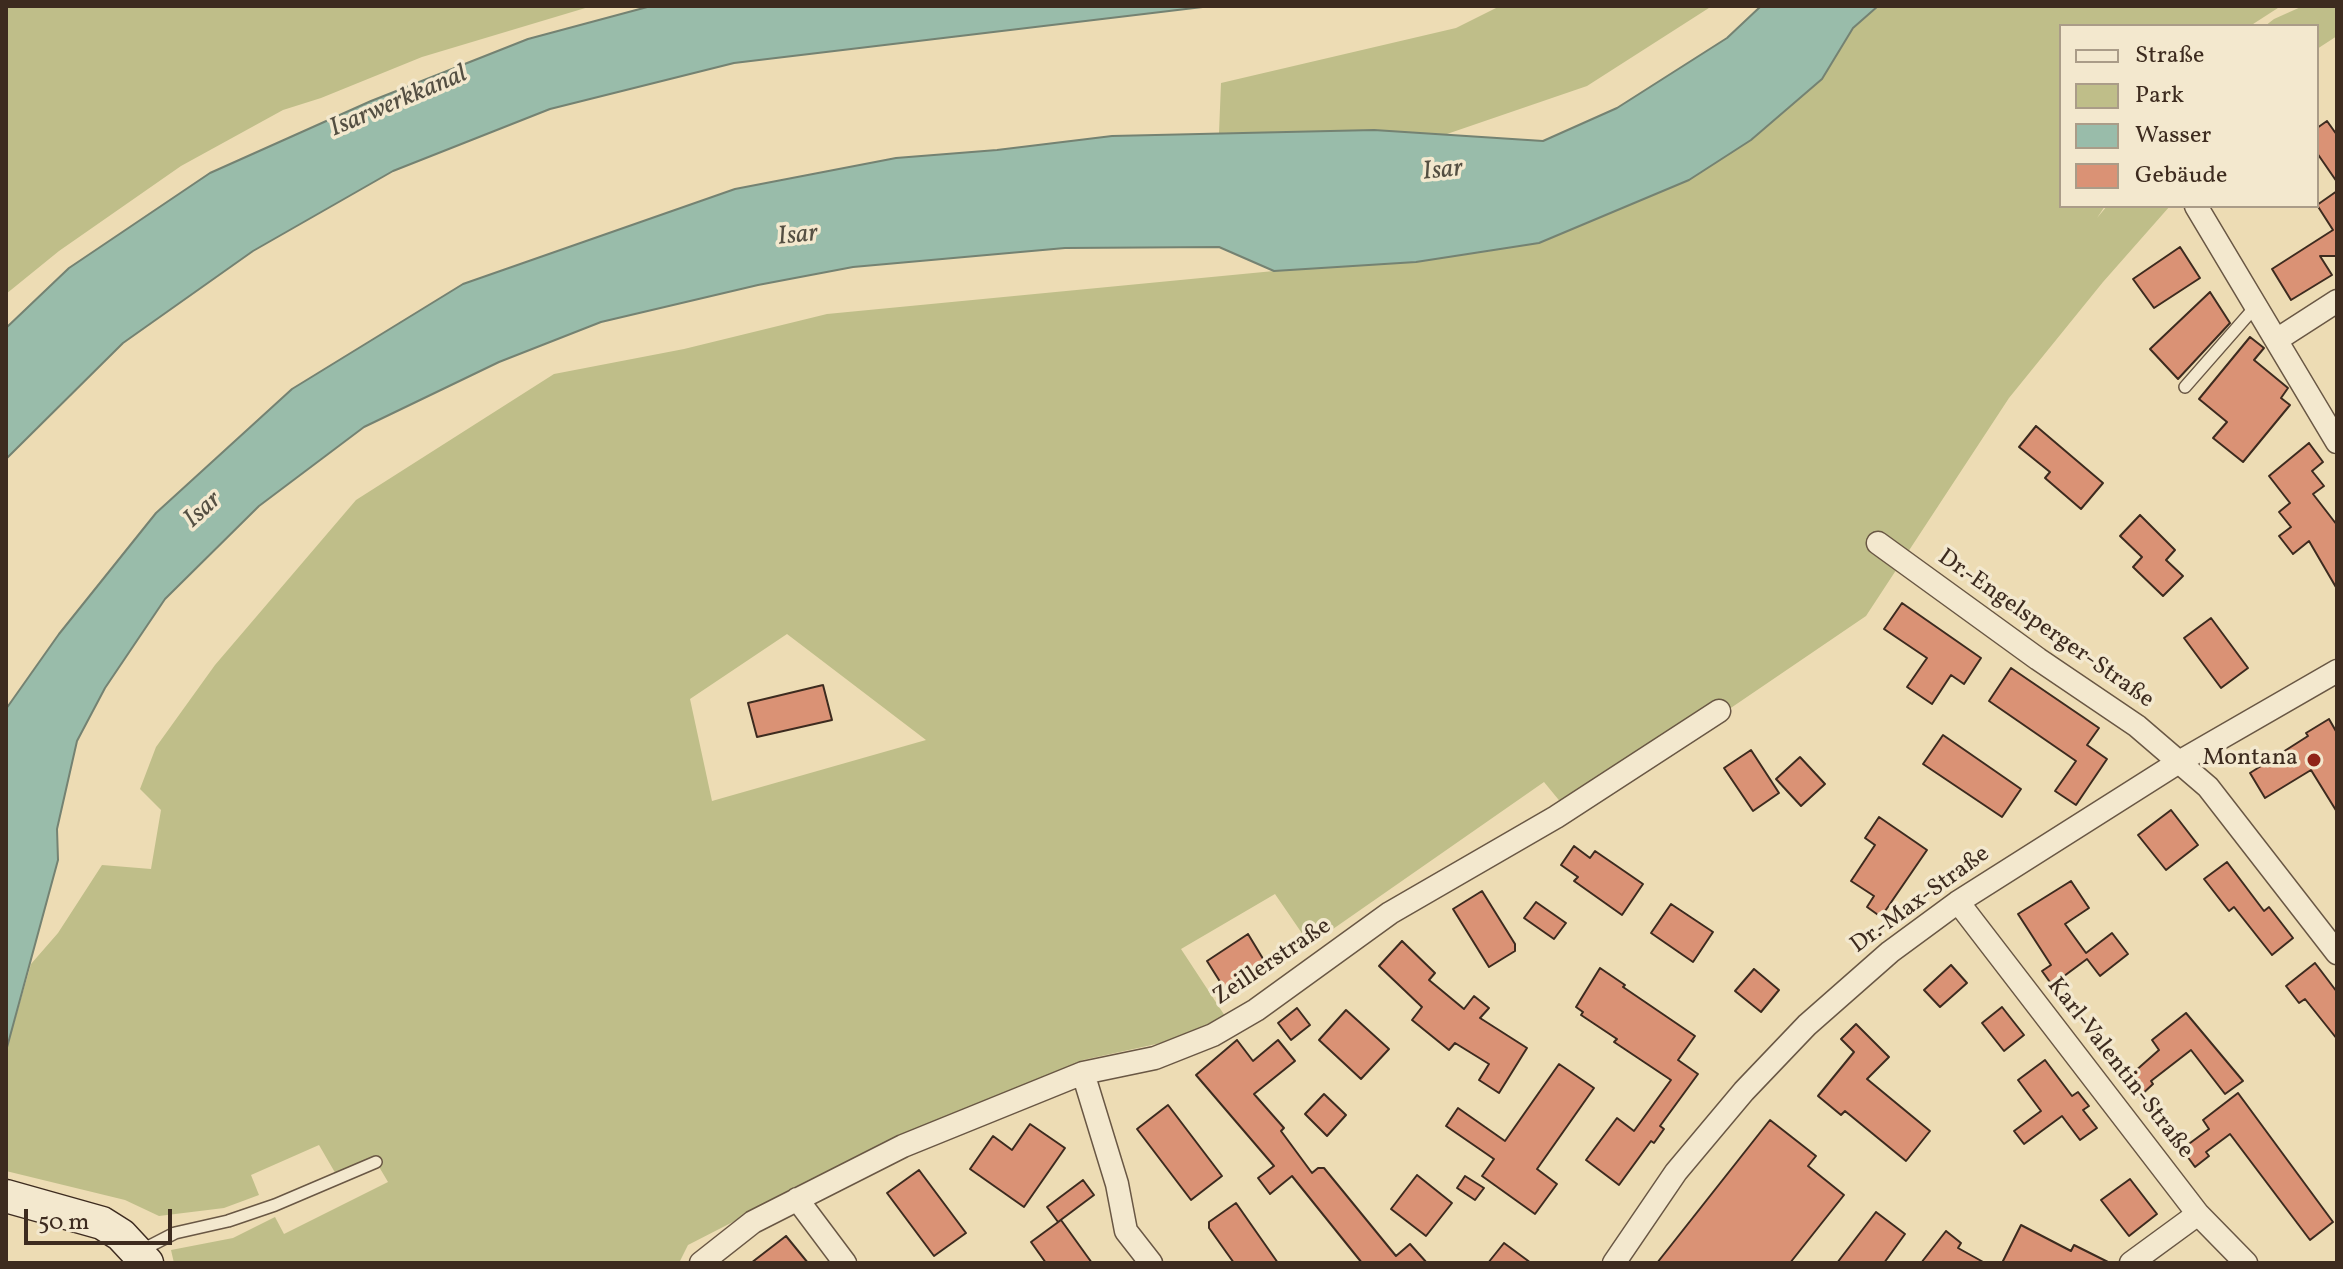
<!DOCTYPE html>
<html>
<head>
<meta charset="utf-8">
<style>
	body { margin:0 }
	#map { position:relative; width:2343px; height:1269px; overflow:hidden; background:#eddcb4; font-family:Vollkorn,serif }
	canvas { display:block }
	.frame { position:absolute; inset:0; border:8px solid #3d2b1f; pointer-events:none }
	.legend { position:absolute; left:2059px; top:24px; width:260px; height:184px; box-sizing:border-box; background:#f3e8ce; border:2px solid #aa9c88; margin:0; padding:10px 14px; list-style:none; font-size:24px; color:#3d2b1f }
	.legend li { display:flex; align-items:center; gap:16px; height:40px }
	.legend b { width:40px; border:2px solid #aa9c88 }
	.scale { position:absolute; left:24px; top:1209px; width:148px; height:36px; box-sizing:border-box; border:4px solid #3d2b1f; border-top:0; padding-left:10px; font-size:24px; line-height:28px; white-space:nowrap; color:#3d2b1f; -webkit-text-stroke:6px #f3e8ce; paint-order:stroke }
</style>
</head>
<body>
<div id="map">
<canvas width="2343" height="1269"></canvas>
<div class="frame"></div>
<ul class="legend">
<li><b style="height:10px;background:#f3e8ce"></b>Straße</li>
<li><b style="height:22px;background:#bfbe89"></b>Park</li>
<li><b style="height:22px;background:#99bcaa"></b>Wasser</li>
<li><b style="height:22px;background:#da9275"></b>Gebäude</li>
</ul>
<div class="scale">50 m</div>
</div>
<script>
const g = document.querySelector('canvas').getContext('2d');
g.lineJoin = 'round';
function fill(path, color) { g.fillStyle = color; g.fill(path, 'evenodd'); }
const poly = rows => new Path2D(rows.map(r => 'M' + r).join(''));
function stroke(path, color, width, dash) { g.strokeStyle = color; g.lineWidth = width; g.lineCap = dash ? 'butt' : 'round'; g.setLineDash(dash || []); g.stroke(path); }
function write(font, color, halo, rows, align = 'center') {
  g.font = font + ' Vollkorn,serif'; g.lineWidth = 7; g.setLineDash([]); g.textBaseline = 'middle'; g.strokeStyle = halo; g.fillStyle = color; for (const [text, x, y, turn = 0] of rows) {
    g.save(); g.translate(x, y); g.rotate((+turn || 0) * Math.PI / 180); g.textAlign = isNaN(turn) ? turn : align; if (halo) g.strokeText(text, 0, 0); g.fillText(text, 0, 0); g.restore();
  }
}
fill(poly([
	[6,6,592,6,422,57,321,98,283,110,181,166,59,251,6,294],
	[1500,6,1712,6,1587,86,1444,135,1374,130,1219,133,1221,83,1456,28],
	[1878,6,2281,6,2250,26,2061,26,2061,206,2105,206,2097,218,2107,206,2170,206,2103,282,2009,398,1866,616,1572,816,1544,782,1310,945,1275,894,1181,949,1225,1016,1170,1041,1083,1060,877,1148,688,1245,679,1263,174,1263,171,1250,233,1238,275,1217,284,1234,388,1182,375,1160,337,1176,319,1145,251,1175,259,1195,224,1208,159,1216,125,1200,6,1171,6,1051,31,964,58,933,102,865,151,869,161,810,140,789,156,747,215,665,356,500,554,374,684,349,827,314,1274,271,1416,262,1539,243,1689,180,1751,140,1822,79,1853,28],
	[787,634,926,740,712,801,690,699],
	[2303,6,2337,6,2337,36,2317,49,2317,26,2265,26,2274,19]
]), '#bfbe89');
const water = poly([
	[651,6,1211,6,734,63,550,109,393,171,253,251,123,343,6,459,6,328,69,268,210,173,371,101,528,39,651,6],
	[1761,6,1878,6,1853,28,1822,79,1751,140,1689,180,1539,243,1416,262,1274,271,1219,247,1065,248,853,267,758,285,601,322,499,362,364,427,259,506,165,599,105,688,77,741,57,829,58,860,6,1051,6,709,59,634,156,513,292,389,463,284,735,189,896,158,997,150,1112,136,1374,130,1543,141,1617,108,1727,38,1761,6]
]);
fill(water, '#99bcaa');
stroke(water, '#748272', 2);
const building = poly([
	[2327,121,2337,135,2337,182,2317,153,2317,128,2327,121],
	[2337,191,2337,256,2320,256,2332,275,2291,300,2272,269,2333,230,2317,205,2337,191],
	[2180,247,2200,278,2154,308,2133,279,2180,247],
	[2210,292,2230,323,2178,379,2150,349,2210,292],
	[2250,337,2264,348,2254,360,2288,388,2281,398,2290,405,2243,462,2213,438,2227,422,2199,399,2250,337],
	[2036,426,2103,483,2081,509,2045,478,2050,472,2019,447,2036,426],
	[2309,443,2323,462,2312,471,2324,486,2313,494,2337,525,2337,589,2309,541,2293,554,2279,536,2291,527,2279,512,2290,503,2269,476,2309,443],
	[2140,515,2175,550,2166,560,2183,576,2163,596,2133,567,2142,557,2120,536,2140,515],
	[1902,603,1981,658,1964,684,1951,675,1932,704,1907,687,1927,658,1884,629,1902,603],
	[2211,618,2248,668,2221,688,2184,638,2211,618],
	[2011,668,2099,728,2087,745,2107,759,2076,805,2055,791,2076,761,1989,701,2011,668],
	[823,685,832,720,757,737,748,703,823,685],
	[2329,719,2337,733,2337,812,2311,770,2265,798,2250,773,2308,736,2306,733,2329,719],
	[1943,735,2021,789,2002,817,1923,764,1943,735],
	[1751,750,1779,793,1753,811,1724,768,1751,750],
	[1800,757,1825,784,1801,806,1776,779,1800,757],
	[2171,810,2198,845,2166,870,2138,835,2171,810],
	[1879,817,1927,850,1881,917,1867,907,1874,896,1851,881,1875,845,1865,838,1879,817],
	[1574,846,1590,858,1595,851,1643,884,1622,915,1574,881,1578,877,1561,865,1574,846],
	[2227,862,2264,911,2269,907,2293,938,2272,955,2234,907,2229,911,2204,879,2227,862],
	[2071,881,2089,908,2065,924,2086,953,2112,933,2128,954,2100,976,2087,959,2052,985,2042,971,2051,965,2018,914,2071,881],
	[1482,891,1515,944,1515,951,1489,967,1453,909,1482,891],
	[1536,902,1566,923,1554,939,1524,918,1536,902],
	[1671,904,1713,932,1693,962,1651,933,1671,904],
	[1248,934,1265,962,1224,988,1207,961,1248,934],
	[1402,941,1435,973,1429,980,1464,1009,1474,996,1489,1008,1480,1018,1527,1048,1499,1093,1479,1080,1489,1064,1455,1043,1449,1050,1412,1020,1422,1007,1379,966,1402,941],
	[2315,963,2337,992,2337,1039,2305,999,2299,1003,2286,986,2315,963],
	[1951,965,1967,983,1940,1007,1924,990,1951,965],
	[1600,968,1625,985,1623,987,1695,1036,1678,1060,1698,1074,1660,1126,1664,1129,1654,1143,1651,1141,1619,1185,1586,1160,1617,1118,1634,1131,1671,1080,1614,1042,1617,1039,1581,1015,1583,1012,1576,1007,1600,968],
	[1754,969,1779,990,1761,1012,1735,991,1754,969],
	[2002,1007,2024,1035,2004,1051,1982,1023,2002,1007],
	[1297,1008,1310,1025,1291,1040,1278,1023,1297,1008],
	[1346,1010,1389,1049,1361,1079,1319,1040,1346,1010],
	[2186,1013,2243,1081,2225,1094,2191,1050,2151,1081,2153,1084,2139,1097,2125,1080,2159,1050,2152,1040,2186,1013],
	[1856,1024,1889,1057,1867,1079,1930,1131,1906,1161,1845,1111,1841,1115,1818,1096,1854,1052,1841,1039,1856,1024],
	[1237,1040,1253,1061,1278,1040,1295,1061,1254,1094,1284,1128,1281,1131,1312,1173,1318,1168,1324,1168,1396,1256,1410,1244,1427,1263,1362,1263,1292,1176,1270,1194,1258,1178,1274,1166,1196,1075,1237,1040],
	[2045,1060,2072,1096,2078,1092,2089,1106,2083,1110,2097,1128,2080,1140,2062,1116,2024,1144,2014,1131,2041,1111,2018,1080,2045,1060],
	[1559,1064,1594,1088,1537,1169,1557,1184,1535,1214,1482,1176,1494,1159,1446,1126,1458,1108,1505,1141,1559,1064],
	[2238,1093,2333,1222,2310,1240,2230,1134,2206,1152,2209,1156,2195,1167,2182,1149,2209,1129,2203,1120,2238,1093],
	[1324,1094,1346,1115,1327,1136,1305,1114,1324,1094],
	[1168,1105,1222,1176,1191,1200,1137,1129,1168,1105],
	[1770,1120,1816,1156,1808,1166,1844,1195,1790,1263,1657,1263,1770,1120],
	[1030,1124,1065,1148,1024,1207,970,1169,993,1136,1012,1150,1030,1124],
	[919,1170,966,1233,934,1256,887,1193,919,1170],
	[1417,1175,1452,1203,1426,1236,1391,1209,1417,1175],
	[1465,1176,1484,1188,1475,1200,1457,1188,1465,1176],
	[2130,1179,2157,1214,2129,1236,2101,1200,2130,1179],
	[1083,1180,1094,1195,1058,1222,1047,1207,1083,1180],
	[1236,1203,1278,1263,1234,1263,1209,1228,1209,1222,1236,1203],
	[1876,1212,1905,1234,1884,1263,1837,1263,1876,1212],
	[1061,1220,1092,1263,1046,1263,1031,1242,1061,1220],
	[2021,1225,2071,1251,2074,1245,2110,1263,2002,1263,2021,1225],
	[1946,1231,1961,1243,1958,1248,1985,1263,1921,1263,1946,1231],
	[786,1236,808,1263,751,1263,786,1236],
	[1504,1243,1531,1263,1488,1263,1504,1243]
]);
fill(building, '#da9275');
stroke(building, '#3d2b1f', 2);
const service = poly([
	[2185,387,2256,306],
	[142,1250,175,1233,228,1221,275,1205,376,1162]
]);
const minor = poly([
	[2196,206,2337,442],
	[2278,339,2337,301],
	[1878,543,2038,659,2137,726,2208,787,2337,953],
	[1958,902,2198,1214,2246,1263],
	[1083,1073,1117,1184,1126,1231,1151,1263],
	[797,1199,845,1263],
	[701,1263,753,1222,903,1146,1083,1073,1155,1058,1213,1035,1256,1010,1390,913,1556,817,1719,711],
	[1614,1263,1676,1172,1744,1091,1807,1025,1890,952,1958,902,2179,762,2337,671],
	[2131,1263,2198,1214]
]);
const secondary = poly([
	[6,1196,102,1223,121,1235,147,1263]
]);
stroke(service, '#695744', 14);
stroke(minor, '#695744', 25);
stroke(secondary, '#3d2b1f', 35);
stroke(service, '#f3e8ce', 11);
stroke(minor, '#f3e8ce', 22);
stroke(secondary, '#f3e8ce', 32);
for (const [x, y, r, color] of [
	[2314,760,8,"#8f2418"]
]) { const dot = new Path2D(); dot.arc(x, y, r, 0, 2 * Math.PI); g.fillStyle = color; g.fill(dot); stroke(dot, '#f3e8ce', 3); }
write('24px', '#3d2b1f', '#f3e8ce', [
	["Dr.-Engelsperger-Straße",2045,630,35],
	["Dr.-Max-Straße",1921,901,-36],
	["Zeillerstraße",1273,963,-34],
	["Karl-Valentin-Straße",2119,1069,52]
]);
write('24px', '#3d2b1f', '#f3e8ce', [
	["Montana",2298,760]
], 'right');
write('italic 26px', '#544f42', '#f3e8ce', [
	["Isarwerkkanal",399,103,-23],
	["Isar",1443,172,-6],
	["Isar",798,237,-6],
	["Isar",204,511,-42]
]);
</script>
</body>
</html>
